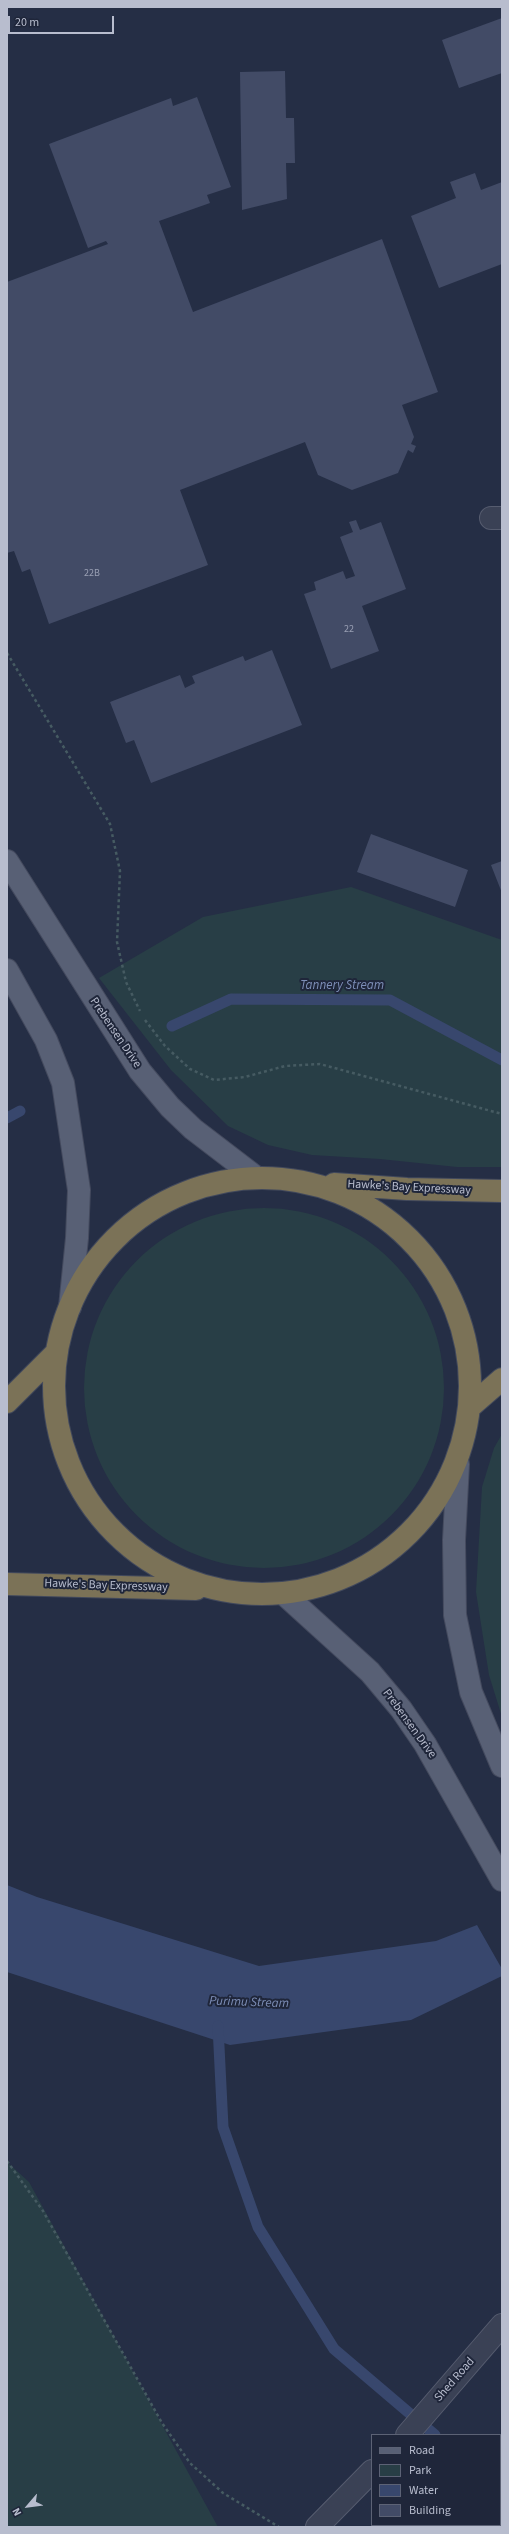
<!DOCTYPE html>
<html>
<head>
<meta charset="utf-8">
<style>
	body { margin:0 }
	#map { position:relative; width:509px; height:2534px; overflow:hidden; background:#252e45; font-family:"Source Sans 3",sans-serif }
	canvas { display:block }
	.frame { position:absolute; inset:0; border:8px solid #b8bdce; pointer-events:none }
	.legend { position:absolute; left:371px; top:2434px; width:130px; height:92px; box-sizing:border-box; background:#1f263a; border:1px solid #5c6275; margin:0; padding:5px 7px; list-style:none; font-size:12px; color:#b8bdce }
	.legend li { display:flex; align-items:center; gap:8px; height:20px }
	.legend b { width:20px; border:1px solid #5c6275 }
	.north { position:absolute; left:8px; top:2486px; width:40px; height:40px; -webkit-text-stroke:3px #1f263a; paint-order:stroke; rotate:242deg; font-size:11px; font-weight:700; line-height:16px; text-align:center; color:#b8bdce }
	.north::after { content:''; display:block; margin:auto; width:14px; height:18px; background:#b8bdce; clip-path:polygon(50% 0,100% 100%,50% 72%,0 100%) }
	.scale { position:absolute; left:8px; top:16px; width:106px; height:18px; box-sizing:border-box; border:2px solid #b8bdce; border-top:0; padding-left:5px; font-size:12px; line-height:14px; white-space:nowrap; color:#b8bdce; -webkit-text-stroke:3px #1f263a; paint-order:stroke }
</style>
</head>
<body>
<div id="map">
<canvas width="509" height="2534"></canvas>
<div class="frame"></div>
<ul class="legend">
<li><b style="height:5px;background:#586075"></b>Road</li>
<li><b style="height:11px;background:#283e46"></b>Park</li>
<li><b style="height:11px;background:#38476d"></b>Water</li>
<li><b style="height:11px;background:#424b66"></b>Building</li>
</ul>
<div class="north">N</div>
<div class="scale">20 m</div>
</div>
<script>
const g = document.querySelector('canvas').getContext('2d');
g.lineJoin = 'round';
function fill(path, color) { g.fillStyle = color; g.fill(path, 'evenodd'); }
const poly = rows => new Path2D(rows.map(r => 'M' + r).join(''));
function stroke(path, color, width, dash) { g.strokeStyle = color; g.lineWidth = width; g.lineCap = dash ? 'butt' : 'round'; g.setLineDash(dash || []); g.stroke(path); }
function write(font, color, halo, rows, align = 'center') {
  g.font = font + ' "Source Sans 3",sans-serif'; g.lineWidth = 4; g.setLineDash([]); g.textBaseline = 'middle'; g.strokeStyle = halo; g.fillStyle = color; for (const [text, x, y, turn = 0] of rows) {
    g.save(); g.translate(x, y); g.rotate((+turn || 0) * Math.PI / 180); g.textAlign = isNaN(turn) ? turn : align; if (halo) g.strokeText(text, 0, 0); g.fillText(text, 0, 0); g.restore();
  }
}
fill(poly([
	[351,887,502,940,502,1167,457,1167,380,1159,312,1155,268,1145,228,1126,171,1070,99,978,203,917],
	'84 1388a180 180 0 1 1 360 0a180 180 0 1 1-360 0Z',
	[502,1434,502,1717,489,1675,476,1592,482,1487,494,1448],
	[7,2162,29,2182,218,2527,7,2527]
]), '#283e46');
fill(poly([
	[7,1885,37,1897,259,1966,436,1941,477,1925,502,1969,502,1976,411,2020,230,2045,7,1972]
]), '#38476d');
stroke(poly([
	[172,1026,231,999,390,1000,502,1060],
	[7,1118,20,1111],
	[218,2026,223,2127,258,2227,334,2349,435,2435],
	[500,2491,502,2493]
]), '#38476d', 11);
fill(poly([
	[502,18,502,73,459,88,442,40],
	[285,71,286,118,294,118,295,163,286,163,287,199,242,210,240,72],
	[197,97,231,187,207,195,210,203,159,221,193,312,382,239,438,392,402,405,414,437,411,444,416,446,413,453,408,450,398,473,352,490,318,475,305,442,180,490,208,565,49,624,30,569,22,572,14,551,7,553,7,282,108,244,106,241,88,248,49,144,171,98,173,106],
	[475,173,481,190,502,182,502,264,439,288,411,216,456,198,450,182],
	[356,520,360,530,381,522,406,589,362,606,379,651,331,669,304,594,316,590,314,582,343,571,346,579,355,576,340,537,353,532,349,522],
	[272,650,302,725,151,783,134,740,126,743,110,702,180,675,185,688,195,683,192,676,243,656,245,661],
	[371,834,468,870,455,907,357,872],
	[502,861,502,893,491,865]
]), '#424b66');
const minor = poly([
	[491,518,502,518],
	[407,2435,502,2325],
	[317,2527,372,2471]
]);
const major = poly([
	[7,861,140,1071,170,1107,193,1129,257,1178],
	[7,970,46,1040,63,1083,79,1190,77,1238,70,1307],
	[458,1464,454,1540,455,1615,471,1692,502,1766],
	[283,1593,370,1672,401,1709,425,1744,502,1880]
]);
const highway = poly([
	'54 1386a208 208 0 1 1 416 0a208 208 0 1 1-416 0Z',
	[334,1184,407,1189,502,1191],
	[7,1402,57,1352],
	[471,1406,502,1379],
	[7,1584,196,1589]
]);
stroke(minor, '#565c6f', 24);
stroke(major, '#444a5e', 24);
stroke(highway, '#42495c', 24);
stroke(poly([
	[7,653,110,824,120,871,117,942,126,982,140,1011],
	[145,1020,165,1046,190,1069,214,1080,245,1077,285,1066,320,1064,502,1114],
	[7,2161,43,2211,162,2423,190,2463,223,2493,279,2527]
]), '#465b62', 2.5, [3, 3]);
stroke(minor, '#3a4155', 22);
stroke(major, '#586075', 22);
stroke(highway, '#7b7257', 22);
write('10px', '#9aa0b4', null, [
	["22B",92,574],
	["22",349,630]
]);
write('12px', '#b8bdce', '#1f263a', [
	["Prebensen Drive",115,1033,56],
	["Hawke's Bay Expressway",409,1188,3],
	["Hawke's Bay Expressway",106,1586,2],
	["Prebensen Drive",409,1724,54],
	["Shed Road",455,2380,-49]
]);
write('italic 13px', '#7d8eb7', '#1f263a', [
	["Tannery Stream",342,986],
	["Purimu Stream",249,2003,2]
]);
</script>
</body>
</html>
